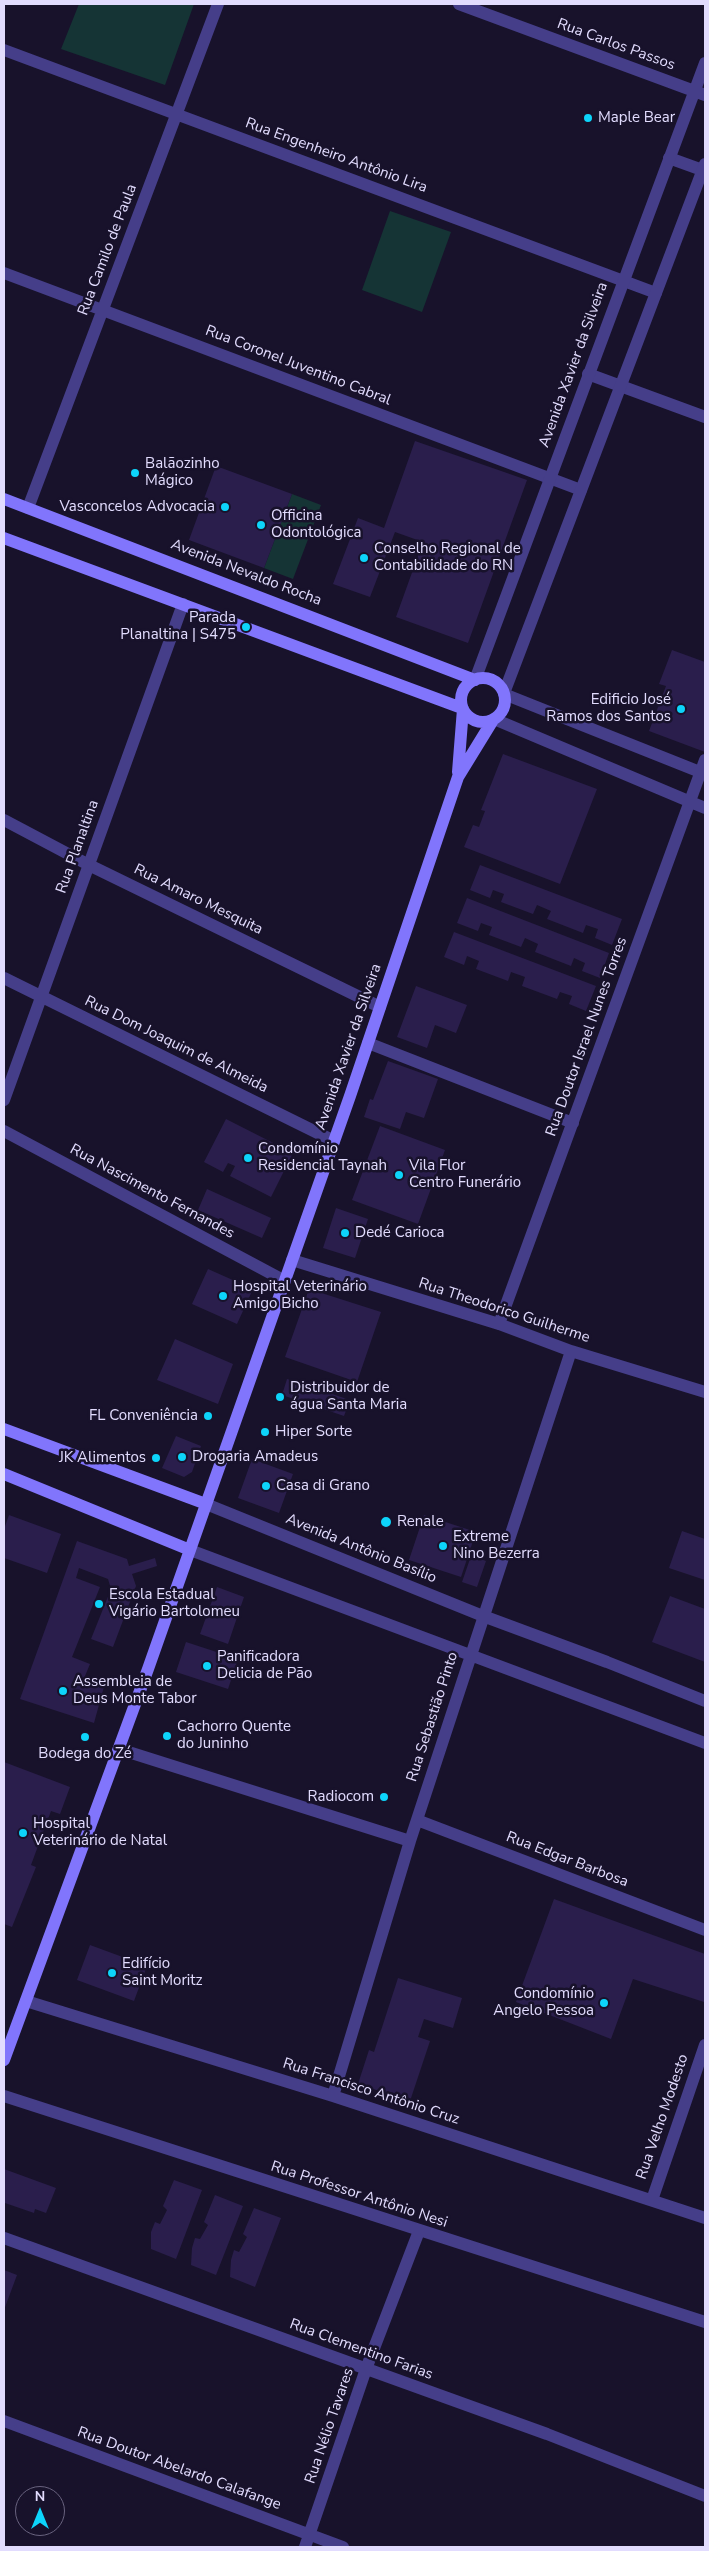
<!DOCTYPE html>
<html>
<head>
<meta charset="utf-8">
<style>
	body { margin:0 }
	#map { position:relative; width:709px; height:2551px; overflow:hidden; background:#18122b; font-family:"Nunito Sans",sans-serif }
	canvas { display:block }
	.frame { position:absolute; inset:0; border:5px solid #e2dcfe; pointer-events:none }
	.north { position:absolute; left:15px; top:2486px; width:50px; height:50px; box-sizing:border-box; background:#18122b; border:1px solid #69637f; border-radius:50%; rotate:0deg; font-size:14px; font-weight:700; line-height:20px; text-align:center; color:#e2dcfe }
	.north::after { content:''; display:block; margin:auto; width:18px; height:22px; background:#0dd4fa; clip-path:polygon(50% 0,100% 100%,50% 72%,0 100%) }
</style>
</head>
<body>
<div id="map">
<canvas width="709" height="2551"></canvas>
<div class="frame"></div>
<div class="north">N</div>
</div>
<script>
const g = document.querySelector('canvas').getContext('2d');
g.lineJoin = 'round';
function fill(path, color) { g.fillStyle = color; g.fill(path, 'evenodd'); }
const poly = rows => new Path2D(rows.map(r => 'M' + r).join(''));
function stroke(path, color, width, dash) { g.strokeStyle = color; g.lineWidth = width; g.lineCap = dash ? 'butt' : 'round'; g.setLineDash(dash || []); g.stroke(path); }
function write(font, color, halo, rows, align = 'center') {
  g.font = font + ' "Nunito Sans",sans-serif'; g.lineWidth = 5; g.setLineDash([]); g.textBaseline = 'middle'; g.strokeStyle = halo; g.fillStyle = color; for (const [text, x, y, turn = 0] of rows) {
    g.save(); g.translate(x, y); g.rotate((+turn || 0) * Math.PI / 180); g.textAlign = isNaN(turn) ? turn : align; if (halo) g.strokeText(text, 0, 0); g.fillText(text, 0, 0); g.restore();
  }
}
fill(poly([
	[79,4,194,4,165,85,61,49],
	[390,211,451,232,422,312,362,290],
	[292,494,321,505,293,579,264,568]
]), '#153435');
fill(poly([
	[415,441,527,480,468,643,396,617,423,542,395,532,370,597,333,584,358,518,384,528],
	[216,466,292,494,264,568,189,540],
	[672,650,705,662,705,752,649,731,666,686,659,684],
	[503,754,597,789,560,884,464,847,473,825,479,827,485,811,481,810],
	[480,865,622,919,612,945,595,938,598,929,586,925,583,933,547,919,551,911,537,905,533,914,501,902,504,894,493,890,490,898,470,890],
	[467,898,609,953,600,978,582,971,585,963,574,958,571,966,535,952,538,944,525,938,521,947,489,935,492,927,481,923,478,931,457,923],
	[454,932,596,986,586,1011,569,1004,572,996,560,992,557,999,522,986,525,977,511,972,508,981,476,969,479,961,467,956,464,965,444,957],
	[416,986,467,1005,456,1033,435,1025,427,1048,397,1037],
	[388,1061,438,1079,424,1118,406,1112,400,1129,364,1117,370,1099,373,1100],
	[226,1119,293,1153,271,1197,230,1176,235,1166,228,1163,223,1172,204,1162],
	[380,1126,445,1150,418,1224,352,1200],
	[207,1189,271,1218,262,1238,198,1210],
	[336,1208,368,1219,355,1258,323,1248],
	[208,1269,253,1289,237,1324,192,1304],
	[309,1289,381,1312,357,1382,285,1357],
	[175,1339,233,1364,218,1404,157,1380],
	[287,1379,350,1400,344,1416,282,1395],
	[176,1436,201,1446,192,1472,184,1477,162,1468],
	[252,1459,293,1474,279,1513,238,1498],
	[9,1515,61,1534,47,1573,4,1558,4,1529],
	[424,1515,476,1532,461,1577,409,1560],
	[682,1531,705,1539,705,1580,669,1568],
	[77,1541,127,1559,129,1566,155,1558,157,1566,132,1574,136,1586,113,1647,91,1639,111,1589,108,1579,79,1568,76,1578,100,1587,72,1657,90,1664,85,1676,105,1683,94,1723,20,1699],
	[471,1556,486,1561,477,1587,462,1582],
	[217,1587,244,1597,228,1644,200,1634],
	[670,1596,705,1609,705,1662,652,1642],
	[186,1642,238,1659,228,1689,176,1672],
	[4,1762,70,1787,60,1814,51,1811,31,1865,36,1867,12,1927,4,1924],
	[554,1899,705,1954,704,2002,633,1979,611,2039,516,2002],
	[90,1945,147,1966,134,2001,77,1980],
	[398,1978,462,1998,453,2028,424,2019,418,2037,430,2041,410,2101,358,2084,369,2050,374,2052],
	[4,2169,56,2188,46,2213,35,2209,34,2213,5,2203],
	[174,2180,202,2190,176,2259,151,2249,151,2232,155,2222,160,2224,167,2210,163,2206],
	[215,2195,243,2206,216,2275,191,2265,192,2248,195,2238,200,2239,208,2225,204,2222],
	[254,2208,281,2218,255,2287,230,2277,231,2260,234,2250,239,2252,247,2237,243,2234],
	[4,2270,17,2275,4,2310]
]), '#2a1e4c');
stroke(poly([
	[4,50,656,293],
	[669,158,705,171],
	[4,273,581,490],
	[588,374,705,417],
	[28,508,218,4],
	[504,694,705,774],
	[494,719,705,808],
	[4,820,89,865,380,1007],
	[4,978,334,1141],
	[368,1043,573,1123],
	[4,1100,183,604],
	[4,1131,285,1281],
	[292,1260,499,1324,571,1351,705,1392],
	[499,1324,705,760],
	[206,1504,483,1616,607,1662,705,1701],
	[190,1550,705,1743],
	[119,1749,410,1841],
	[417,1820,705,1930],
	[26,2001,333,2096,705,2218],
	[4,2096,705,2322],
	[333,2096,410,1841,571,1351],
	[652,2200,705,2045],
	[4,2238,547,2434,705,2496],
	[4,2421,343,2547],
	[305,2547,366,2369,419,2231]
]), '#453e89', 12);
stroke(poly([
	[459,4,705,95],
	[475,680,705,63],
	[504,693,705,164]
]), '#453e89', 12);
stroke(poly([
	[4,499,475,680],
	[4,538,462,708],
	'461 700a22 22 0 1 1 44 0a22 22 0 1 1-44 0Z',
	[458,772,463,709],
	[4,1429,206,1504],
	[4,1474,190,1550],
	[4,2060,148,1669,350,1096,458,777,493,720]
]), '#8175fc', 12);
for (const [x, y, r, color] of [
	[588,118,5,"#0dd4fa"],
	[135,473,5,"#0dd4fa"],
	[225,507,5,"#0dd4fa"],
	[261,525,5,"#0dd4fa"],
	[364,558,5,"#0dd4fa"],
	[246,627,5,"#0dd4fa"],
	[681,709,5,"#0dd4fa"],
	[248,1158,5,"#0dd4fa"],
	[399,1175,5,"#0dd4fa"],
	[345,1233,5,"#0dd4fa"],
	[223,1296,5,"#0dd4fa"],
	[280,1397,5,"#0dd4fa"],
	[208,1416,5,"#0dd4fa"],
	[265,1432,5,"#0dd4fa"],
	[182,1457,5,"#0dd4fa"],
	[156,1458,5,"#0dd4fa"],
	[266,1486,5,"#0dd4fa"],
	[386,1522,6,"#0dd4fa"],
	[443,1546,5,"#0dd4fa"],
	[99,1604,5,"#0dd4fa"],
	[207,1666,5,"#0dd4fa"],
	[63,1691,5,"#0dd4fa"],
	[167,1736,5,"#0dd4fa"],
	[85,1737,5,"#0dd4fa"],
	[384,1797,5,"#0dd4fa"],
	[23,1833,5,"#0dd4fa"],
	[112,1973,5,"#0dd4fa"],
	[604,2003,5,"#0dd4fa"]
]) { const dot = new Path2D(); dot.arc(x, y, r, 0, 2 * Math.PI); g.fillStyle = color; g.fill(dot); stroke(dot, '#18122b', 2); }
write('15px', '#e2dcfe', '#18122b', [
	["Rua Carlos Passos",616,45,20],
	["Rua Engenheiro Antônio Lira",336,156,20],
	["Rua Camilo de Paula",108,250,-69],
	["Avenida Xavier da Silveira",574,365,-70],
	["Rua Coronel Juventino Cabral",298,366,21],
	["Avenida Nevaldo Rocha",246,573,21],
	["Rua Planaltina",78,847,-70],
	["Rua Amaro Mesquita",198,900,26],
	["Rua Doutor Israel Nunes Torres",587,1037,-70],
	["Rua Dom Joaquim de Almeida",176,1045,26],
	["Avenida Xavier da Silveira",349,1047,-71],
	["Rua Nascimento Fernandes",152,1192,28],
	["Rua Theodorico Guilherme",504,1311,18],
	["Avenida Antônio Basílio",361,1549,22],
	["Rua Sebastião Pinto",433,1717,-72],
	["Rua Edgar Barbosa",567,1860,21],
	["Rua Francisco Antônio Cruz",371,2092,18],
	["Rua Velho Modesto",663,2117,-71],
	["Rua Professor Antônio Nesi",359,2195,18],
	["Rua Clementino Farias",361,2350,20],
	["Rua Nélio Tavares",330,2426,-71],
	["Rua Doutor Abelardo Calafange",179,2469,20]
]);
write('15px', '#e2dcfe', '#18122b', [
	["Maple Bear",598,118],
	["Balãozinho",145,464],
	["Mágico",145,481],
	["Vasconcelos Advocacia",215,507,"right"],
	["Officina",271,516],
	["Odontológica",271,533],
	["Conselho Regional de",374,549],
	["Contabilidade do RN",374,566],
	["Parada",236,618,"right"],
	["Planaltina | S475",236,635,"right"],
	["Edificio José",671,700,"right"],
	["Ramos dos Santos",671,717,"right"],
	["Condomínio",258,1149],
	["Residencial Taynah",258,1166],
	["Vila Flor",409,1166],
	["Centro Funerário",409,1183],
	["Dedé Carioca",355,1233],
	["Hospital Veterinário",233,1287],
	["Amigo Bicho",233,1304],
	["Distribuidor de",290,1388],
	["água Santa Maria",290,1405],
	["FL Conveniência",198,1416,"right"],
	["Hiper Sorte",275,1432],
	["Drogaria Amadeus",192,1457],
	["JK Alimentos",146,1458,"right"],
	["Casa di Grano",276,1486],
	["Renale",397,1522],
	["Extreme",453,1537],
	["Nino Bezerra",453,1554],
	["Escola Estadual",109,1595],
	["Vigário Bartolomeu",109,1612],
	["Panificadora",217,1657],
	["Delicia de Pão",217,1674],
	["Assembleia de",73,1682],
	["Deus Monte Tabor",73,1699],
	["Cachorro Quente",177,1727],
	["do Juninho",177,1744],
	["Bodega do Zé",85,1754,"center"],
	["Radiocom",374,1797,"right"],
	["Hospital",33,1824],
	["Veterinário de Natal",33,1841],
	["Edifício",122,1964],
	["Saint Moritz",122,1981],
	["Condomínio",594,1994,"right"],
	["Angelo Pessoa",594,2011,"right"]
], 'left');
</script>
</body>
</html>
